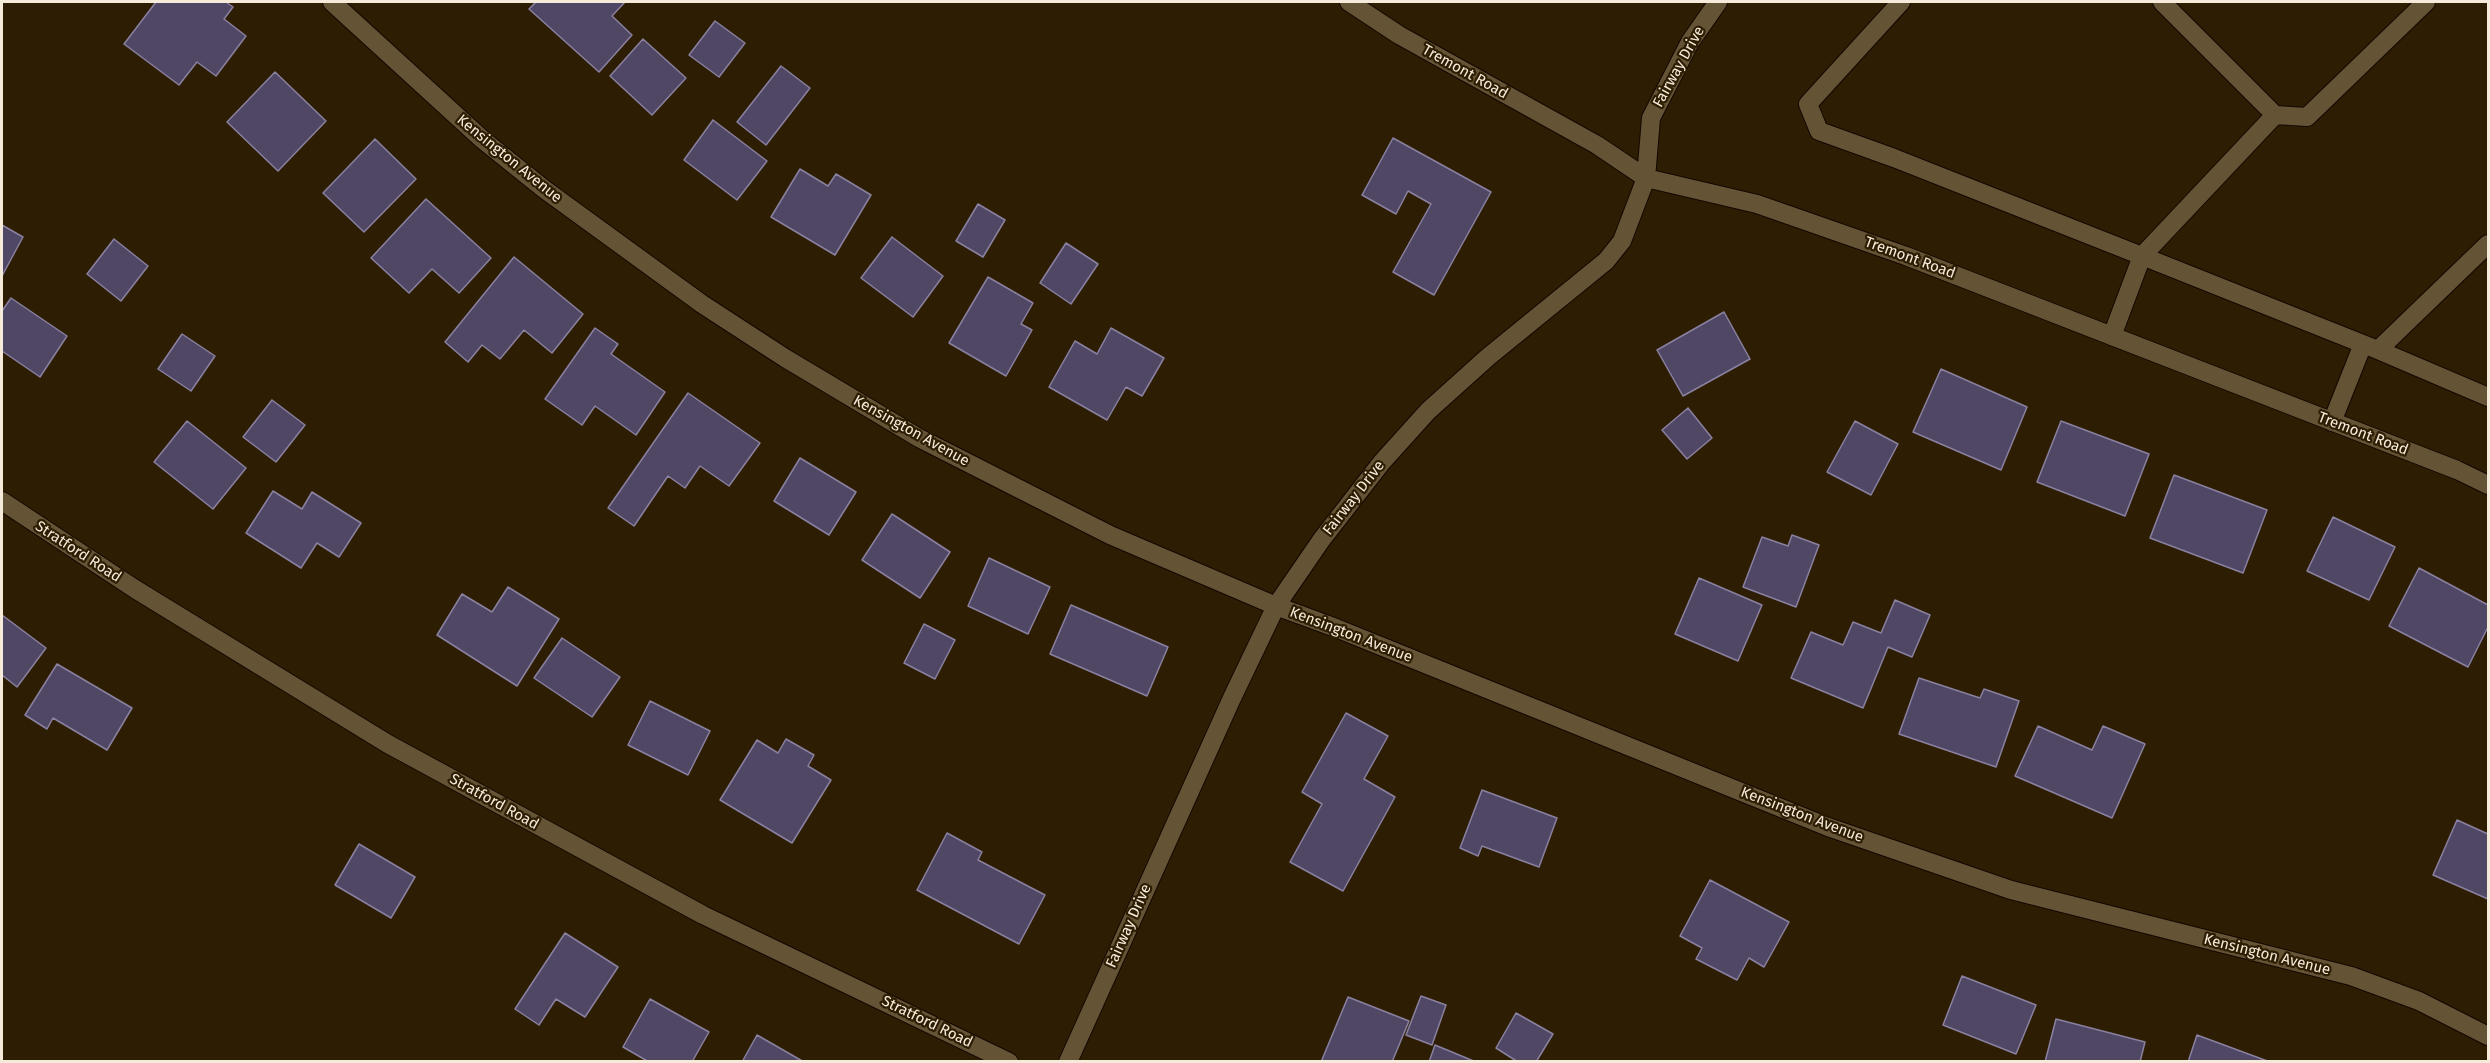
<!DOCTYPE html>
<html>
<head>
<meta charset="utf-8">
<style>
	body { margin:0 }
	#map { position:relative; width:2490px; height:1063px; overflow:hidden; background:#2d1d02; font-family:"Fira Sans",sans-serif }
	canvas { display:block }
	.frame { position:absolute; inset:0; border:3px solid #f6ebdb; pointer-events:none }
</style>
</head>
<body>
<div id="map">
<canvas width="2490" height="1063"></canvas>
<div class="frame"></div>
</div>
<script>
const g = document.querySelector('canvas').getContext('2d');
g.lineJoin = 'round';
function fill(path, color) { g.fillStyle = color; g.fill(path, 'evenodd'); }
const poly = rows => new Path2D(rows.map(r => 'M' + r).join(''));
function stroke(path, color, width, dash) { g.strokeStyle = color; g.lineWidth = width; g.lineCap = dash ? 'butt' : 'round'; g.setLineDash(dash || []); g.stroke(path); }
function write(font, color, halo, rows, align = 'center') {
  g.font = font + ' "Fira Sans",sans-serif'; g.lineWidth = 4.5; g.setLineDash([]); g.textBaseline = 'middle'; g.strokeStyle = halo; g.fillStyle = color; for (const [text, x, y, turn = 0] of rows) {
    g.save(); g.translate(x, y); g.rotate((+turn || 0) * Math.PI / 180); g.textAlign = isNaN(turn) ? turn : align; if (halo) g.strokeText(text, 0, 0); g.fillText(text, 0, 0); g.restore();
  }
}
const building = poly([
	[156,2,226,2,233,7,224,19,246,36,216,76,197,62,179,85,124,44,156,2],
	[536,2,625,2,612,16,632,35,599,72,529,9,536,2],
	[715,21,745,43,719,77,689,55,715,21],
	[643,39,686,78,652,115,610,76,643,39],
	[781,66,810,88,766,145,737,122,781,66],
	[275,72,326,121,278,171,227,122,275,72],
	[713,120,767,161,737,200,684,160,713,120],
	[1393,138,1491,192,1434,295,1393,272,1431,204,1408,191,1396,214,1362,195,1393,138],
	[375,139,416,179,364,232,323,193,375,139],
	[800,169,828,186,836,174,871,195,835,255,771,217,800,169],
	[426,199,491,258,459,293,432,269,409,293,371,258,426,199],
	[978,204,1005,220,983,257,956,241,978,204],
	[2,225,23,237,2,276,2,225],
	[892,237,943,276,913,317,861,278,892,237],
	[114,239,148,266,121,301,87,274,114,239],
	[1066,243,1098,264,1071,304,1040,283,1066,243],
	[514,257,583,314,552,353,524,330,500,359,482,345,468,362,445,342,514,257],
	[988,277,1033,303,1021,324,1032,330,1006,376,949,343,988,277],
	[11,298,67,336,40,377,2,351,2,311,11,298],
	[1724,312,1750,359,1683,396,1657,350,1724,312],
	[595,328,618,344,611,354,665,392,636,435,595,406,582,425,545,399,595,328],
	[1111,328,1164,358,1142,396,1126,387,1107,420,1049,387,1075,341,1097,354,1111,328],
	[182,334,215,356,191,391,158,369,182,334],
	[1941,369,2027,407,2001,470,1913,432,1941,369],
	[688,393,760,443,729,486,700,466,685,488,668,476,634,526,608,508,688,393],
	[272,400,305,425,276,462,243,437,272,400],
	[1688,408,1712,438,1687,459,1662,430,1688,408],
	[187,421,246,468,213,509,154,462,187,421],
	[1855,421,1898,444,1871,495,1827,472,1855,421],
	[2061,421,2149,454,2125,516,2037,482,2061,421],
	[800,458,856,492,829,535,774,501,800,458],
	[2174,475,2267,510,2243,573,2150,538,2174,475],
	[273,491,302,509,312,492,361,523,339,557,317,543,301,568,246,533,273,491],
	[892,514,950,552,920,598,862,560,892,514],
	[2333,517,2395,547,2369,600,2307,571,2333,517],
	[1792,535,1819,545,1796,607,1743,587,1762,537,1788,546,1792,535],
	[989,558,1050,587,1028,634,968,606,989,558],
	[2419,568,2488,605,2488,627,2468,667,2389,626,2419,568],
	[1699,578,1762,605,1738,661,1675,634,1699,578],
	[508,587,559,619,517,686,437,635,462,594,492,612,508,587],
	[1895,600,1930,615,1912,657,1888,647,1863,708,1791,678,1811,632,1843,645,1853,622,1881,633,1895,600],
	[1071,605,1168,647,1147,696,1050,654,1071,605],
	[2,615,46,648,17,687,2,675,2,615],
	[924,624,955,640,935,679,904,663,924,624],
	[562,638,620,677,592,717,534,678,562,638],
	[57,664,132,708,107,750,53,718,47,729,25,715,57,664],
	[1919,678,1980,698,1984,689,2019,701,1996,767,1899,734,1919,678],
	[650,701,710,731,688,775,628,745,650,701],
	[1346,713,1388,736,1364,779,1395,797,1343,891,1290,862,1322,804,1302,792,1346,713],
	[2038,726,2092,750,2103,726,2145,744,2112,818,2015,776,2038,726],
	[786,739,814,755,808,766,831,780,792,843,720,800,757,740,778,753,786,739],
	[1482,790,1557,818,1539,867,1482,846,1478,856,1460,848,1482,790],
	[2457,820,2488,834,2488,899,2433,875,2457,820],
	[947,833,982,852,978,860,1045,895,1019,944,917,890,947,833],
	[359,844,415,877,391,918,335,885,359,844],
	[1710,880,1789,922,1764,967,1749,958,1737,980,1696,959,1702,948,1680,936,1710,880],
	[565,933,618,967,585,1017,556,999,539,1025,515,1009,565,933],
	[1962,976,2036,1005,2016,1054,1943,1025,1962,976],
	[1421,996,1446,1005,1432,1045,1406,1035,1421,996],
	[1348,997,1409,1021,1392,1062,1321,1062,1348,997],
	[650,999,709,1032,692,1062,649,1062,623,1047,650,999],
	[1516,1013,1553,1034,1536,1062,1518,1062,1496,1048,1516,1013],
	[2056,1019,2145,1042,2140,1062,2045,1062,2056,1019],
	[757,1035,804,1062,742,1062,757,1035],
	[2197,1035,2270,1062,2188,1062,2197,1035],
	[1435,1045,1476,1062,1429,1062,1435,1045]
]);
fill(building, '#4f4764');
stroke(building, '#8a81a1', 1.5);
const service = poly([
	[1901,2,1808,104,1819,131,1894,158,2142,256,2378,350,2488,397],
	[2162,2,2275,115,2307,117,2426,2],
	[2112,336,2142,256,2275,115],
	[2378,350,2488,244],
	[2332,422,2363,344]
]);
const minor = poly([
	[332,2,483,140,544,189,702,304,785,358,919,438,1110,535,1276,606,1336,628,1828,827,2011,890,2351,976,2419,1001,2488,1036],
	[1349,2,1399,35,1597,145,1646,178,1757,204,1906,256,2457,470,2488,485],
	[2,501,135,589,388,744,703,915,1009,1062],
	[1068,1062,1232,698,1276,606,1322,539,1382,462,1428,411,1488,357,1606,261,1622,241,1646,178,1651,118,1690,42,1718,2]
]);
stroke(service, '#130800', 20);
stroke(minor, '#130800', 20);
stroke(service, '#655336', 18);
stroke(minor, '#655336', 18);
write('15px', '#f6ebdb', '#2d1d02', [
	["Fairway Drive",1679,67,-61],
	["Tremont Road",1465,72,29],
	["Kensington Avenue",509,159,39],
	["Tremont Road",1910,258,20],
	["Kensington Avenue",911,431,29],
	["Tremont Road",2363,434,21],
	["Fairway Drive",1354,498,-52],
	["Stratford Road",78,552,33],
	["Kensington Avenue",1351,635,21],
	["Stratford Road",494,802,29],
	["Kensington Avenue",1802,815,21],
	["Fairway Drive",1129,926,-66],
	["Kensington Avenue",2267,955,14],
	["Stratford Road",927,1022,26]
]);
</script>
</body>
</html>
